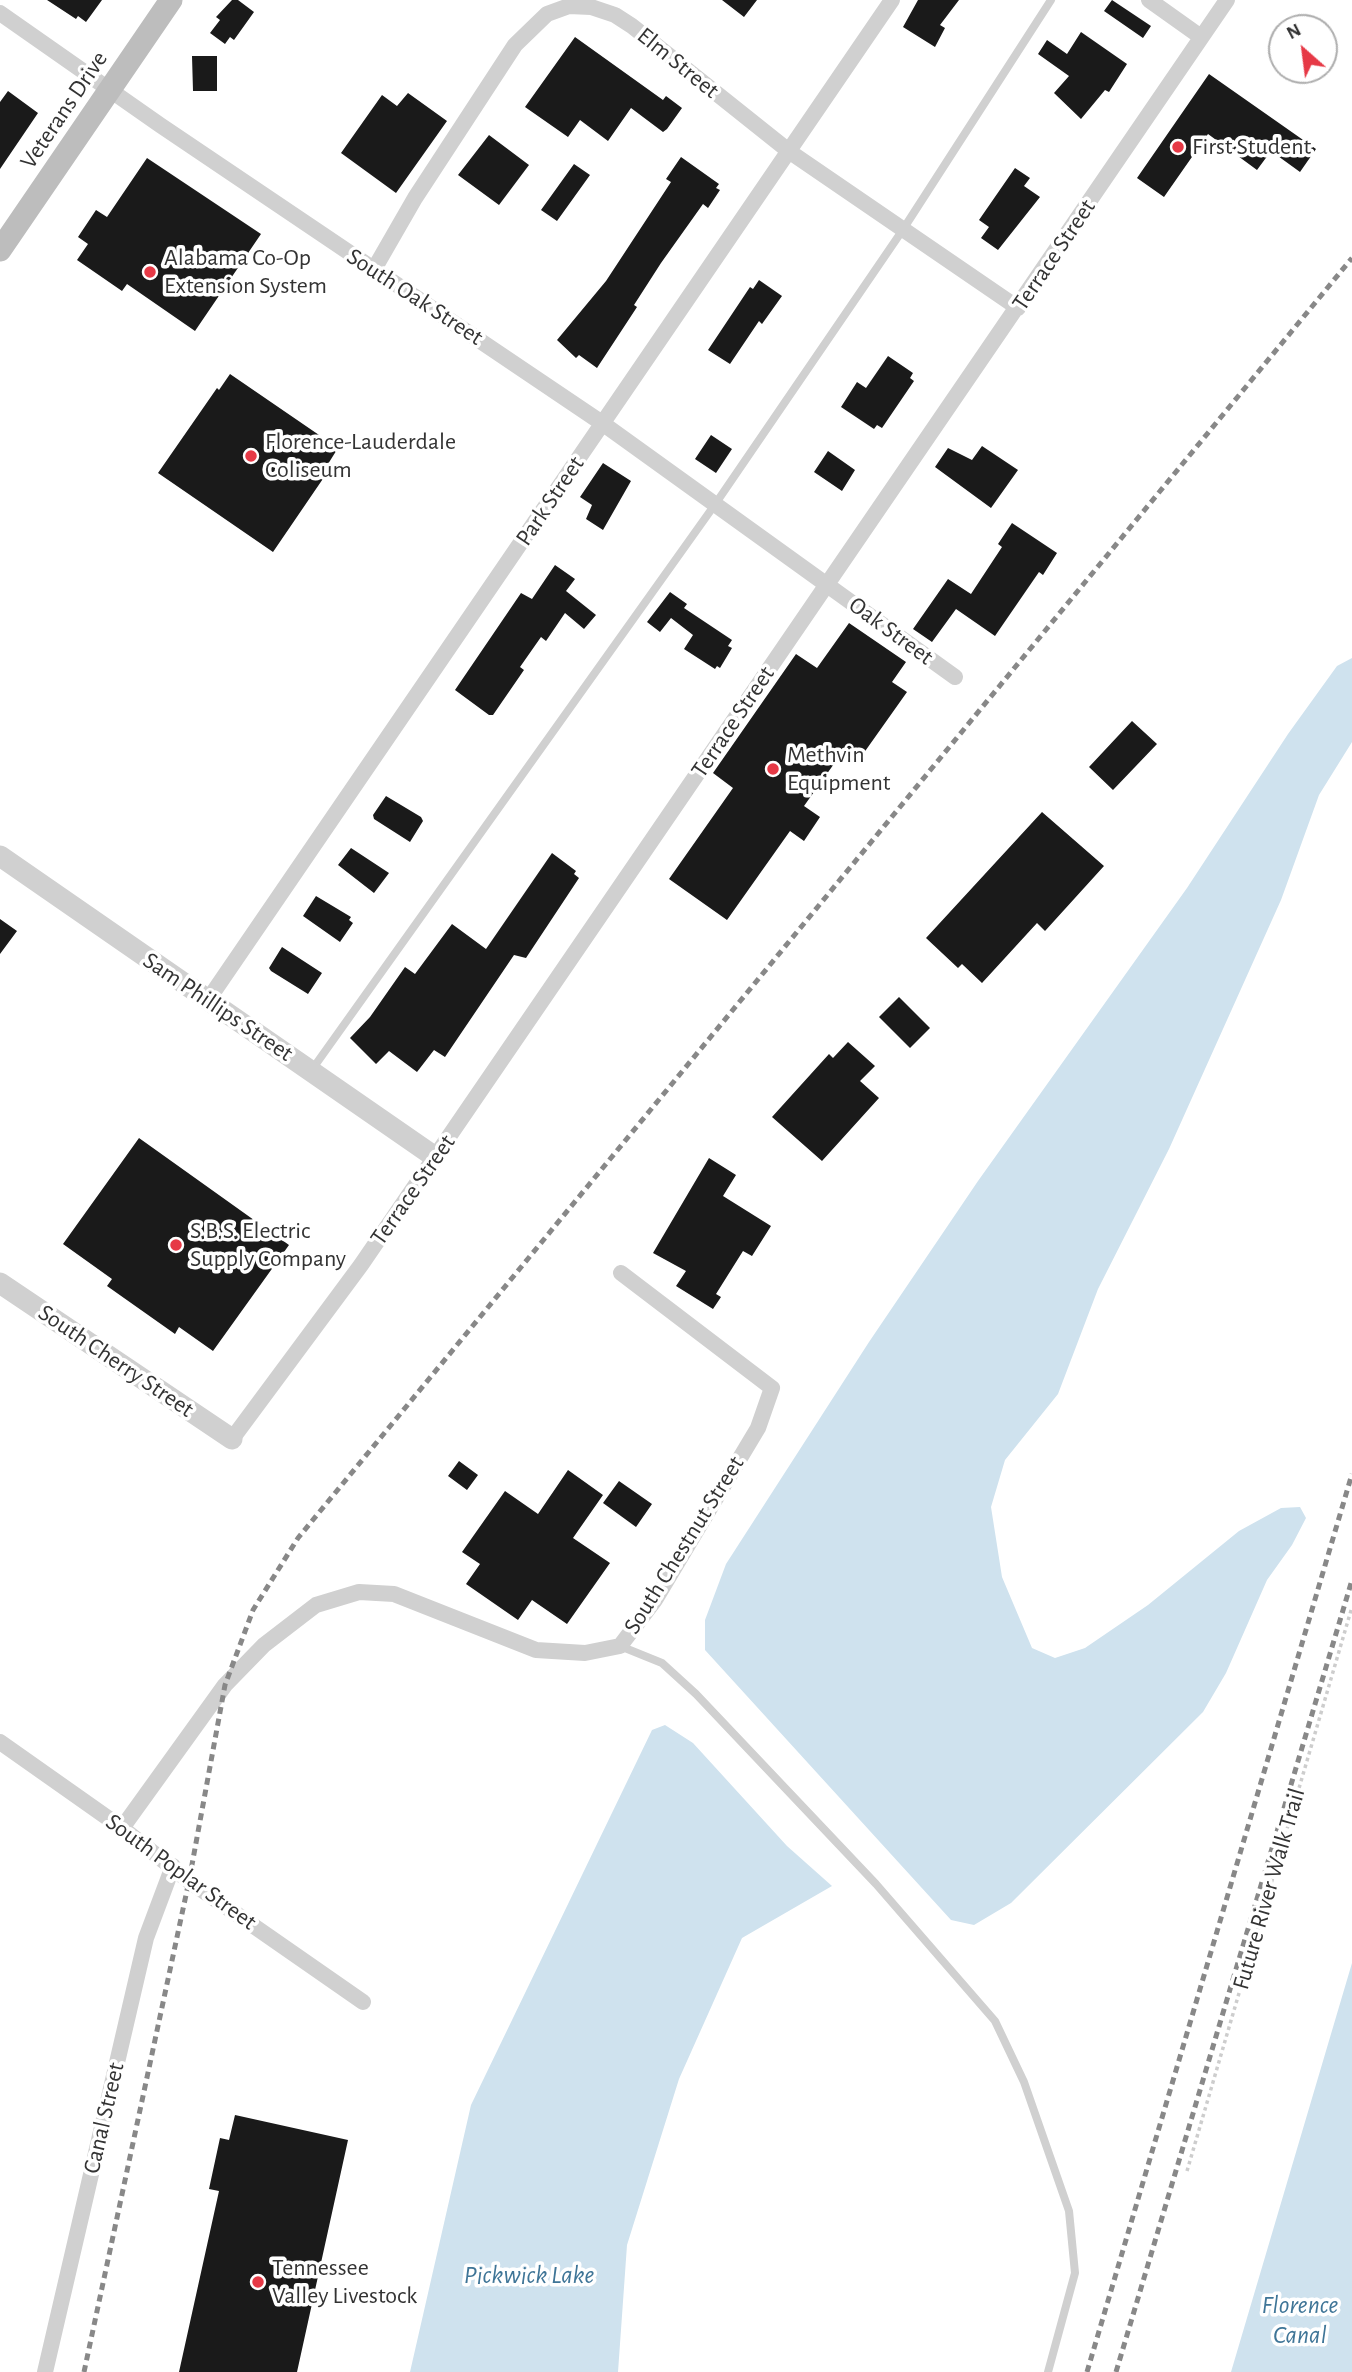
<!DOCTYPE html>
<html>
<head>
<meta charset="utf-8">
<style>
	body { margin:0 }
	#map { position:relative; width:1352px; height:2372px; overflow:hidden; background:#fff; font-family:"Alegreya Sans",sans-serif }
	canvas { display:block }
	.north { position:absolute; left:1268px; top:14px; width:70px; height:70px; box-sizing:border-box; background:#fff; border:2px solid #adadad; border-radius:50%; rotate:332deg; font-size:19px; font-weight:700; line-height:28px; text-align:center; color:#333 }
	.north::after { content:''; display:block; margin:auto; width:24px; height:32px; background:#e63946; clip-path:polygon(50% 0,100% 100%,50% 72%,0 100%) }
</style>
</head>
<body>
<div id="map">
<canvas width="1352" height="2372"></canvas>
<div class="north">N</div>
</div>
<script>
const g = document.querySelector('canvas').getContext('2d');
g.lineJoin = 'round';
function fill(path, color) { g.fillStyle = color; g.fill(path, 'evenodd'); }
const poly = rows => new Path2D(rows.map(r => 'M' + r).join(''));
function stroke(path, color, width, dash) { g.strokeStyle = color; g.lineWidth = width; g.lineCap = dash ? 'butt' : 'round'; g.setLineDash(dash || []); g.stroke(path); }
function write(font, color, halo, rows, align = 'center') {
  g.font = font + ' "Alegreya Sans",sans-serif'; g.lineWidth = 7; g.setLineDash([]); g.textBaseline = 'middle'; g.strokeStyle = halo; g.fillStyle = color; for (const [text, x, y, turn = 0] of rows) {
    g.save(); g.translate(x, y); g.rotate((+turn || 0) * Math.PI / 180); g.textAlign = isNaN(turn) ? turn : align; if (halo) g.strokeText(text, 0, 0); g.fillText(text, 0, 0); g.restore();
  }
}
fill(poly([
	[1352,658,1352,742,1319,795,1281,900,1169,1149,1098,1289,1058,1394,1005,1460,991,1507,1002,1577,1032,1648,1055,1658,1085,1648,1148,1605,1239,1531,1281,1508,1300,1507,1306,1518,1292,1545,1267,1580,1226,1673,1203,1712,1011,1903,974,1925,951,1920,705,1650,705,1620,726,1564,869,1342,978,1181,1187,888,1288,734,1337,666],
	[665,1725,693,1743,787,1846,832,1886,742,1938,679,2079,627,2245,618,2372,410,2372,471,2105,652,1730],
	[1352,1963,1352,2372,1231,2372]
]), '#cfe2ee');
fill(poly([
	[47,0,102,0,86,22,78,16,76,19],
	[232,0,238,0,254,12,234,40,230,37,225,44,210,33,220,20,216,17],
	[722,0,757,0,744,17],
	[918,0,959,0,940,25,945,28,935,47,903,27],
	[1112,0,1151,26,1143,38,1104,11],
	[1081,32,1127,64,1109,92,1105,90,1081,119,1054,93,1069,76,1038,54,1047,40,1067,54],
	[575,37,663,100,666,96,682,108,667,129,663,132,631,108,608,141,580,120,568,137,525,107],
	[192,56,217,56,217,91,193,91],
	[1209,74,1316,149,1300,172,1271,151,1257,170,1208,134,1164,197,1137,178],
	[8,91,38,113,0,169,0,102],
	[408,93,447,121,396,193,341,153,382,95,397,106],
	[489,135,529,165,499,205,458,175],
	[681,157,719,184,716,188,720,190,708,208,703,204,661,263,634,305,637,307,597,368,579,355,576,358,557,340,606,281,671,182,666,179],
	[147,158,261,234,195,331,127,284,122,291,77,260,88,244,78,237,96,210,107,217],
	[574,164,590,175,557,221,541,210],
	[1015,168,1030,178,1024,186,1040,197,998,250,981,238,989,227,979,220],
	[759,280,782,296,762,324,759,321,730,364,708,350,750,287,753,289],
	[888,356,913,373,910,378,914,381,882,428,877,425,874,429,841,407,857,382,866,388],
	[230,374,338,448,328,464,331,467,273,552,158,473,217,388,219,390],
	[711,435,732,449,716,473,695,459],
	[982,446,1018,470,991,508,935,467,948,448,972,460],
	[828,451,855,470,842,491,814,472],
	[603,463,631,481,603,530,586,519,592,505,580,497],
	[1012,523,1057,553,1043,575,1039,572,995,636,956,609,932,642,913,629,948,579,971,594,1002,547,998,544],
	[555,565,575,579,566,591,596,615,584,629,565,613,546,641,541,637,520,667,524,670,493,715,489,715,455,690,521,593,532,599],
	[670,592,687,604,684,608,732,640,728,646,732,648,720,668,717,666,715,669,684,649,693,635,671,618,660,632,647,622],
	[849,623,906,662,892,682,907,692,856,764,841,754,804,806,820,817,804,841,790,831,727,920,669,879,733,788,713,773,796,654,817,668],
	[1132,721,1157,744,1113,790,1089,767],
	[386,796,421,817,423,821,410,842,374,819,373,815],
	[1042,812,1104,866,1045,931,1037,923,982,983,962,964,958,968,926,938],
	[351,848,389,873,374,893,338,865],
	[552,853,576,871,574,874,579,878,526,958,514,955,445,1057,434,1050,417,1072,389,1051,376,1064,350,1038,370,1017,405,967,415,974,452,924,486,949],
	[316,896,351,917,349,920,353,923,340,942,303,916],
	[0,919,17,931,0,954],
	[282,947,322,973,308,994,271,971,269,968],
	[899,997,930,1028,910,1048,879,1017],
	[848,1042,875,1066,860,1081,879,1098,822,1161,772,1117,829,1054,833,1058],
	[139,1138,289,1245,213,1351,179,1327,175,1334,107,1286,112,1279,63,1244],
	[709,1158,736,1175,723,1196,771,1226,752,1256,743,1251,716,1294,721,1297,713,1309,676,1286,686,1271,653,1253],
	[459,1461,478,1475,467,1490,448,1476],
	[568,1470,603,1495,573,1538,610,1563,567,1624,532,1600,518,1620,466,1584,480,1564,462,1552,505,1491,538,1514],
	[619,1481,652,1504,636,1527,603,1503],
	[235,2115,348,2140,297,2372,179,2372,219,2191,209,2189,220,2138,229,2140]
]), '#1a1a1a');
stroke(poly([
	[1187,2171,1352,1607]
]), '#cdcdcd', 3.5, [3.5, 3.5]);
stroke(poly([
	[311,1071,716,503,902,231,1051,0],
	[620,1646,662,1663,696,1694,876,1884,995,2021,1024,2082,1069,2211,1075,2273,1048,2372]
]), '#d0d0d0', 8);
stroke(poly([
	[1149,0,1201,37],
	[0,13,160,125,602,423,955,677],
	[373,271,415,198,515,45,547,14,569,6,591,7,615,15,632,26,790,152,1018,308],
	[208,1000,892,0],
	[232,1439,361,1265,1227,0],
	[0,1742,122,1828,189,1881,363,2002],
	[122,1828,225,1685,264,1645,316,1605,359,1592,394,1594,536,1650,585,1653,620,1646,655,1600,758,1428,772,1388,621,1273],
	[45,2372,146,1938,173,1866]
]), '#d0d0d0', 16);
stroke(poly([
	[0,856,435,1157],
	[0,1283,232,1439]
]), '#d0d0d0', 21);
stroke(poly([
	[0,250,171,0]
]), '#bdbdbd', 23);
stroke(poly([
	[84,2372,189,1881,225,1685,253,1610,298,1538,1352,258],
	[1087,2372,1352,1474],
	[1116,2372,1352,1580]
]), '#888', 5, [7, 5]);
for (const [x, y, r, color] of [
	[1178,147,7,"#e63946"],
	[150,272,7,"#e63946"],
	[251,456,7,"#e63946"],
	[773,769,7,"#e63946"],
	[176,1245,7,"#e63946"],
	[258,2282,7,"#e63946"]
]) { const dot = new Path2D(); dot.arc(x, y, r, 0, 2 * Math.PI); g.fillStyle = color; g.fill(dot); stroke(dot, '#fff', 2.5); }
write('24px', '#333', '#fff', [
	["Elm Street",678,63,39],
	["Veterans Drive",64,110,-56],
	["Terrace Street",1054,255,-56],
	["South Oak Street",415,297,33],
	["Park Street",550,501,-56],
	["Oak Street",891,631,36],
	["Terrace Street",733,722,-56],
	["Sam Phillips Street",218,1007,34],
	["Terrace Street",413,1190,-55],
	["South Cherry Street",116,1361,34],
	["South Chestnut Street",684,1545,-58],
	["South Poplar Street",181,1872,36],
	["Future River Walk Trail",1269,1889,-74],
	["Canal Street",104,2118,-77]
]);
write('24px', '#333', '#fff', [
	["First Student",1192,147],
	["Alabama Co-Op",164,258],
	["Extension System",164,286],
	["Florence-Lauderdale",265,442],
	["Coliseum",265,470],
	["Methvin",787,755],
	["Equipment",787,783],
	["S.B.S. Electric",190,1231],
	["Supply Company",190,1259],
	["Tennessee",272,2268],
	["Valley Livestock",272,2296]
], 'left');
write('italic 26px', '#3f7597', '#fff', [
	["Pickwick Lake",529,2275],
	["Florence",1300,2305],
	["Canal",1300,2335]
]);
</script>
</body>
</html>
